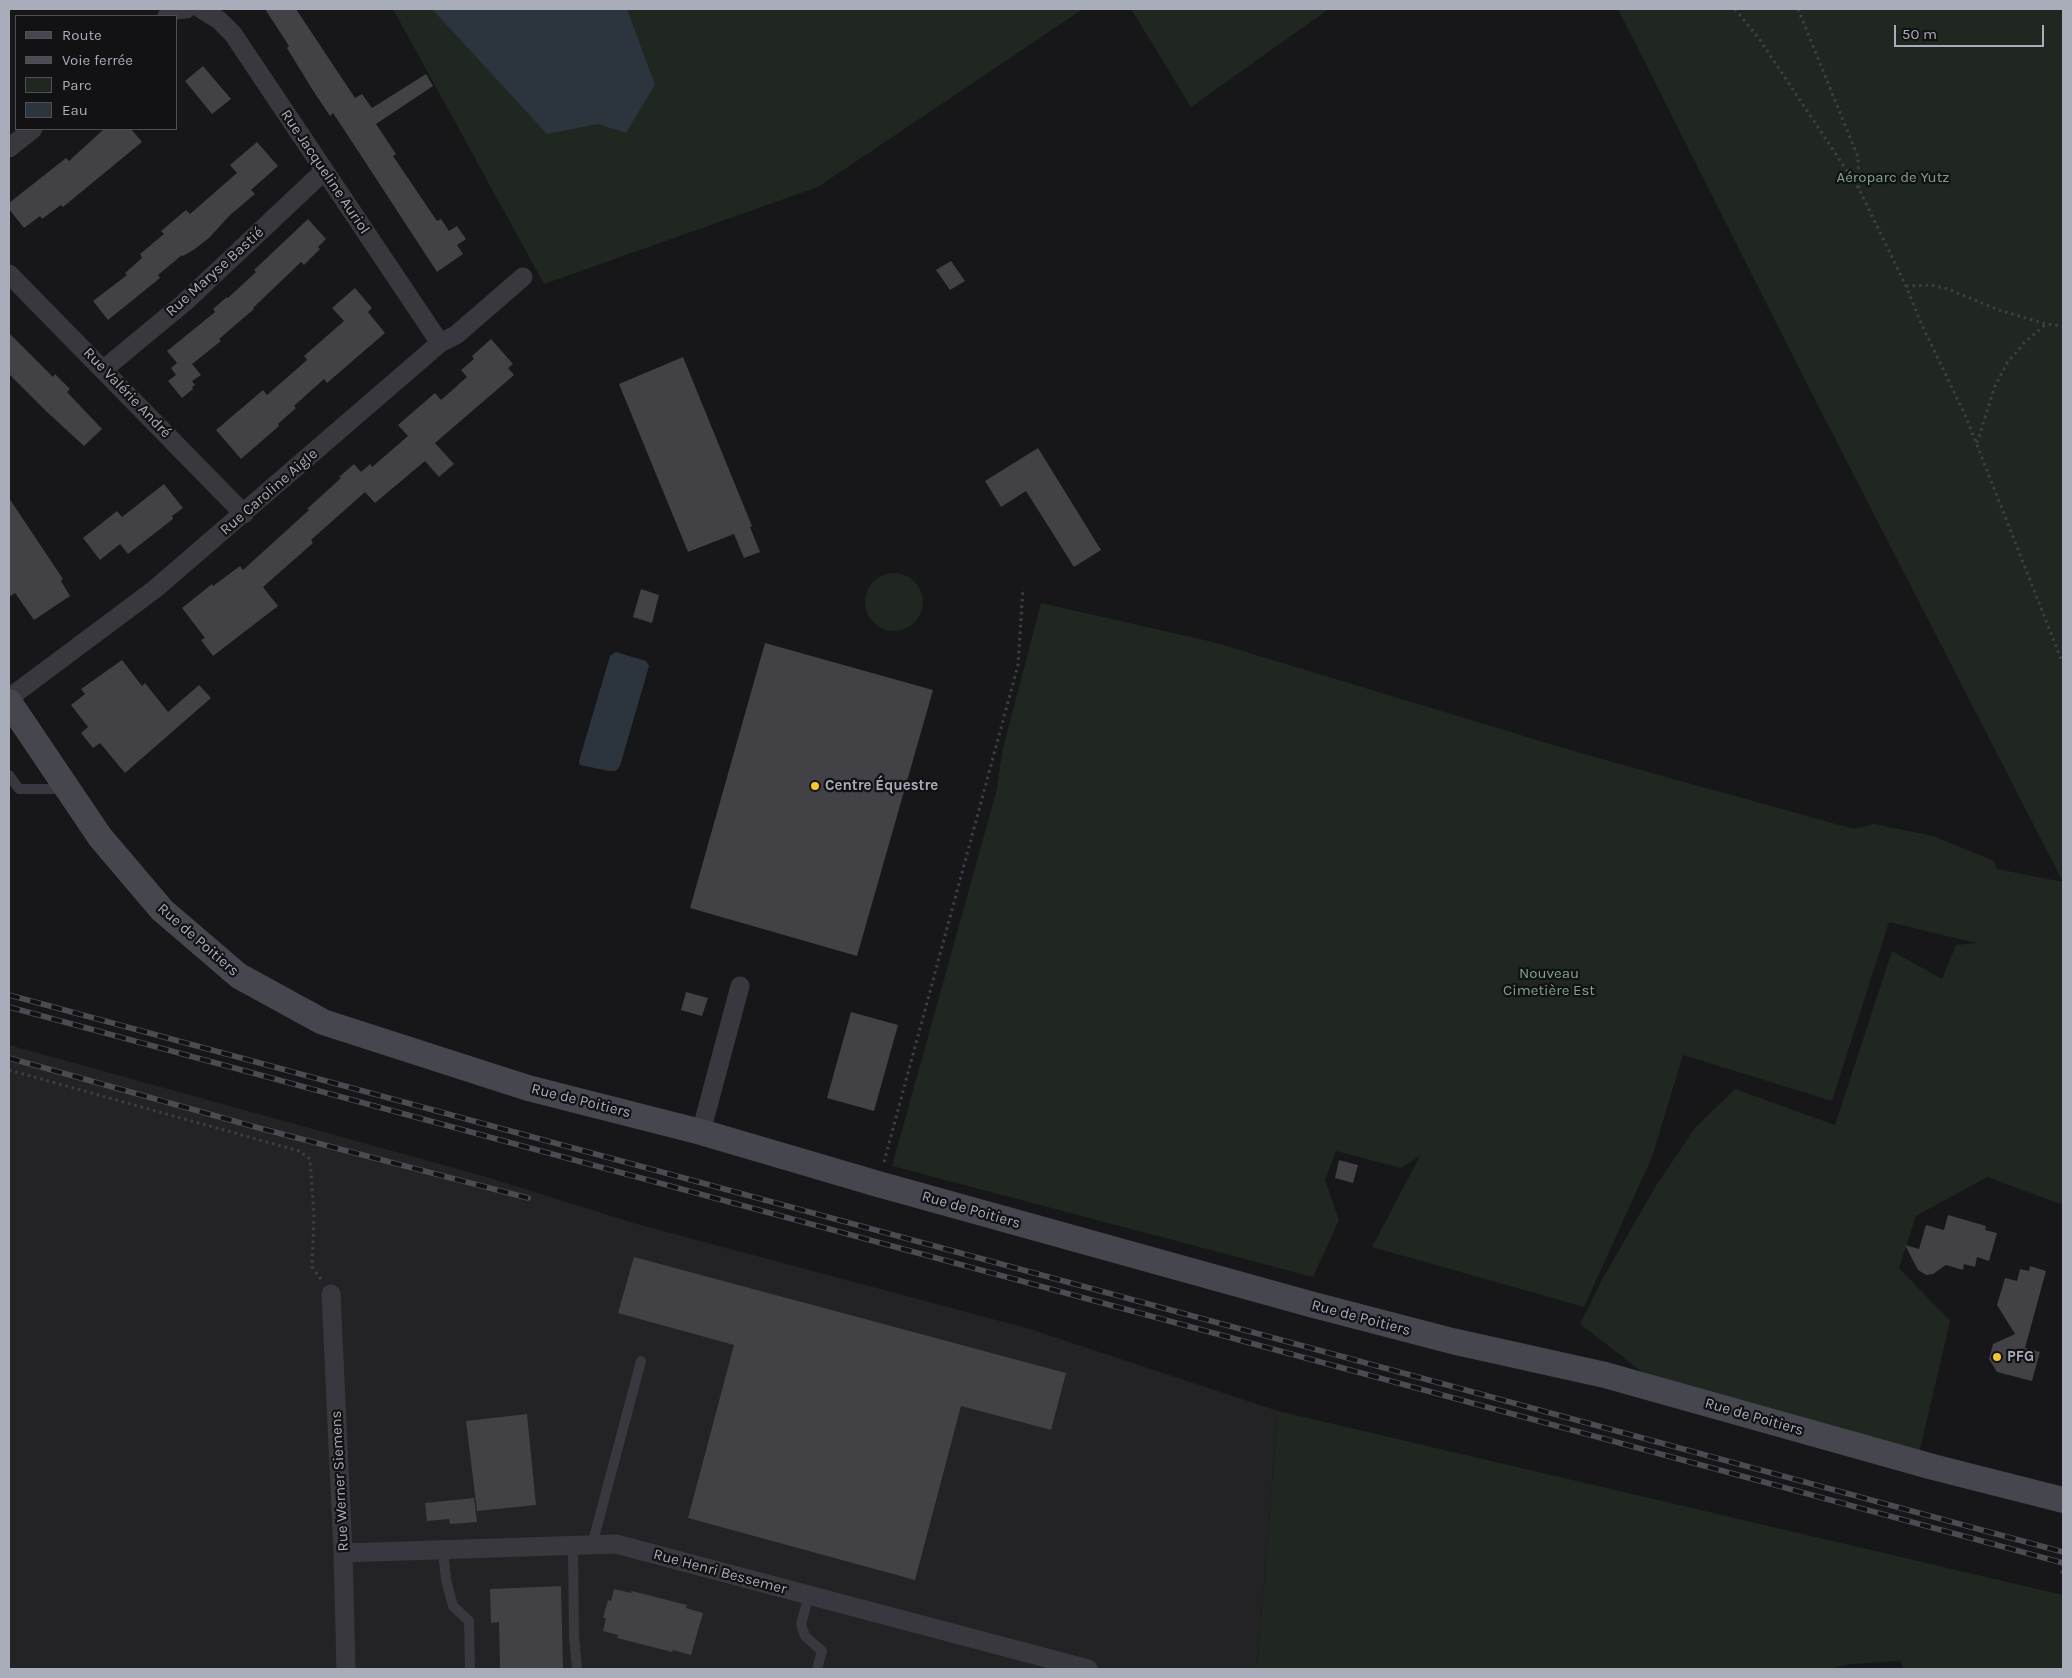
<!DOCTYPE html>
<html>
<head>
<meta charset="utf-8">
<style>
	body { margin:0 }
	#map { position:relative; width:2072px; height:1678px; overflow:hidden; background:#171719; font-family:Karla,sans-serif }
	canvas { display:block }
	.frame { position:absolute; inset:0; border:10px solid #a9acb9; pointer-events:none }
	.legend { position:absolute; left:15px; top:15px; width:162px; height:115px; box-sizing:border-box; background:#121214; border:1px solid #4e5056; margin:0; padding:6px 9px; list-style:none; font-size:15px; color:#a9acb9 }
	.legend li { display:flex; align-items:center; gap:10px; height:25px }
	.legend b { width:25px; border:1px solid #4e5056 }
	.scale { position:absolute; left:1894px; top:25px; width:150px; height:22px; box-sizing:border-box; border:2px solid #a9acb9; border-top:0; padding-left:6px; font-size:15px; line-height:18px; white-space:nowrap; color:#a9acb9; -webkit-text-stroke:4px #121214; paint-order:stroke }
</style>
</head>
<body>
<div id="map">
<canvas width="2072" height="1678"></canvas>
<div class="frame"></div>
<ul class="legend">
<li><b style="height:6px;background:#46474e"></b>Route</li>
<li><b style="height:6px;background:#4b4c53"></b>Voie ferrée</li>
<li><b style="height:14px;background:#1f2720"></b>Parc</li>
<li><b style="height:14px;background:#2c343d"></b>Eau</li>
</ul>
<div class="scale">50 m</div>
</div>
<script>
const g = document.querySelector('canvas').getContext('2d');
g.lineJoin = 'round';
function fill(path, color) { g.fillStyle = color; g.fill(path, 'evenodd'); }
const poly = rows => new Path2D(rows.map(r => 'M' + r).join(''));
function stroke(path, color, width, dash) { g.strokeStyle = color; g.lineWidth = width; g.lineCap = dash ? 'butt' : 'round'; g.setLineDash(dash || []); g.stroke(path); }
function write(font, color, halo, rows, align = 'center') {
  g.font = font + ' Karla,sans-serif'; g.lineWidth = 4.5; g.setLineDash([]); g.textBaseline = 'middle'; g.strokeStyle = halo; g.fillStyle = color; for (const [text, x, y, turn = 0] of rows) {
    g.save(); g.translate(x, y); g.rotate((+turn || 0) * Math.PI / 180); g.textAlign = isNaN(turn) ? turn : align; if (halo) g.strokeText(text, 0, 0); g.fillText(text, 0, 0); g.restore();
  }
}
fill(poly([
	[9,1045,483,1176,637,1224,1030,1329,1278,1411,1257,1669,9,1669]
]), '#232326');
fill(poly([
	[393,9,1083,9,818,187,544,284],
	[1131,9,1329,9,1191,107],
	[1618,9,2063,9,2063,1205,1987,1177,1916,1216,1899,1268,1950,1321,1918,1458,1667,1391,1580,1324,1603,1278,1657,1184,1695,1128,1735,1089,1835,1125,1892,951,1942,979,1956,945,1976,943,1889,922,1832,1101,1683,1055,1652,1157,1584,1307,1372,1247,1420,1156,1401,1168,1336,1151,1325,1180,1339,1220,1313,1277,892,1166,997,789,1002,752,1041,603,1213,642,1580,753,1854,829,1874,824,1933,836,1994,861,1997,869,2063,882,1808,386],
	'865 602a29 29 0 1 1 58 0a29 29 0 1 1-58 0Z',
	[1278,1411,2063,1595,2063,1669,1904,1669,1900,1661,1851,1664,1830,1669,1257,1669]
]), '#1f2720');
fill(poly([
	[432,9,627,9,655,85,626,133,598,124,547,134],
	[616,652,646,661,649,666,620,766,616,771,609,771,580,765,579,761,610,656]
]), '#2c343d');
fill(poly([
	[265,9,296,9,355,98,362,94,372,108,426,74,433,86,376,124,396,154,393,156,437,221,441,219,449,231,457,226,466,239,457,245,463,254,437,272,343,128,333,113,330,116,312,89,287,48,289,46],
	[203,66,231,99,212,114,185,81],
	[104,129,131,129,142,142,63,207,61,205,42,219,40,216,24,228,9,209,9,203,66,158,69,161],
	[257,142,278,166,251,190,255,194,230,215,210,237,195,249,183,256,182,255,158,275,160,278,108,320,93,301,127,275,125,273,142,258,140,254,164,234,161,231,186,210,190,214,237,173,230,165],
	[308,219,326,239,318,247,320,249,304,265,301,262,253,308,254,309,219,339,221,341,192,364,201,375,192,381,195,385,192,387,193,389,182,398,168,381,176,375,171,368,177,363,167,351,215,312,213,309,227,297,228,298,256,272,254,270],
	[951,261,965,281,950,290,936,270],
	[355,288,372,308,368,312,385,333,327,383,324,379,294,406,296,408,278,424,279,426,241,459,216,430,263,390,267,395,307,360,304,356,344,321,332,308],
	[9,333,53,377,55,374,70,389,67,392,102,429,84,446,47,412,9,374],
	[491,339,513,364,508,368,514,375,435,443,454,464,439,477,425,461,375,503,365,492,311,540,313,543,263,587,278,606,213,656,201,640,205,638,182,608,212,584,213,586,240,566,243,570,309,510,307,509,341,478,339,477,354,464,361,472,370,464,372,467,408,436,398,425,435,393,441,400,467,377,461,370,474,359,472,356],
	[683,357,752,526,750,527,760,552,744,558,734,534,688,552,619,384],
	[1038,448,1101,550,1074,567,1026,491,1001,507,985,481],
	[164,484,183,508,172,516,173,519,128,554,120,544,100,560,83,538,117,511,122,517],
	[9,498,63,579,61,581,70,596,34,620,15,593,9,597],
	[641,589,659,595,652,623,633,617],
	[765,643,933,690,857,956,690,908],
	[122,660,142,686,145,683,168,712,199,685,211,698,125,773,100,743,93,748,81,733,88,727,71,705,85,694,81,689],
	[686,992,708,998,702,1016,681,1010],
	[851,1012,898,1025,874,1111,827,1098],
	[1339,1160,1358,1165,1353,1183,1335,1178],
	[1948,1215,1986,1226,1985,1230,1997,1233,1989,1261,1977,1257,1975,1267,1964,1264,1963,1270,1946,1265,1933,1274,1926,1275,1918,1270,1905,1245,1919,1249,1926,1225,1944,1230],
	[634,1257,1066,1373,1051,1430,961,1406,915,1580,688,1518,734,1345,618,1313],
	[2030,1266,2046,1271,2025,1348,2040,1352,2032,1381,1997,1372,1989,1359,1993,1344,2015,1334,1997,1305,2005,1278,2017,1281,2020,1269,2029,1271],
	[527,1414,536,1505,477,1511,466,1421],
	[474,1498,477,1522,450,1524,449,1519,427,1521,425,1503],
	[561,1586,563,1669,500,1669,499,1622,491,1623,490,1589],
	[614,1589,631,1593,632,1591,687,1605,686,1608,703,1613,691,1655,673,1650,672,1652,617,1638,618,1635,603,1631,606,1618,603,1618,608,1600,611,1601]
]), '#414146');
stroke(poly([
	[1735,9,1760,40,1859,189,1906,286,1921,323,1966,417,2063,664],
	[1798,9,1858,157,1859,189],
	[1906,286,1931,285,1948,289,1999,310,2046,324,2063,326],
	[1977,443,1995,386,2007,363,2024,343,2046,324],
	[9,1070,299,1151,310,1159,314,1215,312,1267,321,1279],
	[884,1162,1018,665,1023,588],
	[2061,1571,2063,1574]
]), '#3e3f45', 3, [2.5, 4]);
stroke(poly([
	[9,775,19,789,65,789],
	[592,1545,641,1361],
	[573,1546,574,1636,577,1669],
	[443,1550,446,1580,453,1606,469,1621,470,1669],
	[809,1595,801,1624,805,1636,822,1651,817,1669]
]), '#38383e', 10);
stroke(poly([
	[201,9,219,20,233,34,440,343],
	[167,16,174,10,186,9],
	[9,148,33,129],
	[9,274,244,514],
	[104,369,185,302,324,171],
	[9,698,155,589,440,343,456,335,523,277],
	[701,1132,740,986],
	[331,1294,343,1553,346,1669],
	[343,1553,616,1544,1088,1669]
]), '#38383e', 19);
stroke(poly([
	[9,702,100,837,162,910,239,976,323,1022,528,1088,701,1132,878,1184,1310,1304,1452,1341,1605,1375,1933,1467,2063,1500]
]), '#46474e', 26);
const rail = poly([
	[9,995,2063,1552],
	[9,1007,2063,1563],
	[9,1058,259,1128,528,1198]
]);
stroke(rail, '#4b4c53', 5.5);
stroke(rail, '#121214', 4, [11]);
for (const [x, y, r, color] of [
	[815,786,5,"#f7c531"],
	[1997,1357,5,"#f7c531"]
]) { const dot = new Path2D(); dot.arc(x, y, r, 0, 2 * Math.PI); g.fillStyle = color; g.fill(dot); stroke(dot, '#121214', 2); }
write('15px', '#a9acb9', '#121214', [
	["Rue Jacqueline Auriol",325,172,56],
	["Rue Maryse Bastié",215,272,-42],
	["Rue Valérie André",127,393,46],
	["Rue Caroline Aigle",269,492,-41],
	["Rue de Poitiers",198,940,41],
	["Rue de Poitiers",581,1101,14],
	["Rue de Poitiers",971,1210,16],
	["Rue de Poitiers",1361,1318,15],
	["Rue de Poitiers",1754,1417,16],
	["Rue Werner Siemens",340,1481,-93],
	["Rue Henri Bessemer",720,1572,15]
]);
write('15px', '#7fa585', '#121214', [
	["Aéroparc de Yutz",1893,178],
	["Nouveau",1549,974],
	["Cimetière Est",1549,991]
]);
write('bold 15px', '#a9acb9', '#121214', [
	["Centre Équestre",825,786],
	["PFG",2007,1357]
], 'left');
</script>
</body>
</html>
